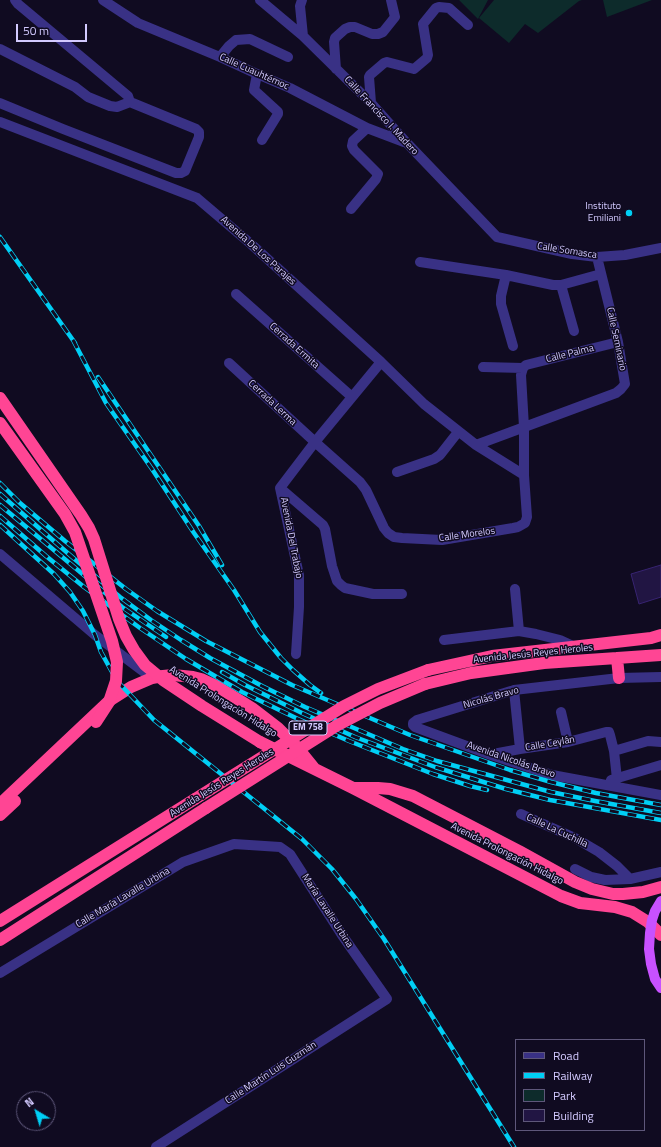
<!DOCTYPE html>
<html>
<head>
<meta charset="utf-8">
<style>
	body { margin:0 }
	#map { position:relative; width:661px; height:1147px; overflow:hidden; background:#100b21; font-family:"Titillium Web",sans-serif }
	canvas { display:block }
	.legend { position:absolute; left:515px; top:1039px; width:130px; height:92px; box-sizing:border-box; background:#100b21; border:1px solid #5e577a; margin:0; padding:5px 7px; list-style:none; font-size:12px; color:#d3caff }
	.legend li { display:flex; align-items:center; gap:8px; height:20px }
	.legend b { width:20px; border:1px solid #5e577a }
	.north { position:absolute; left:16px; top:1091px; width:40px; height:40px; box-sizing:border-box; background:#100b21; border:1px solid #5e577a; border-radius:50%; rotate:322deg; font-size:11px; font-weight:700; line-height:16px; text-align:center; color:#d3caff }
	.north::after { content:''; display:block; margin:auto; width:14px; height:18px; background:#00cff5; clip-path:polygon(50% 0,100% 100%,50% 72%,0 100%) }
	.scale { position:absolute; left:16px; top:24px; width:71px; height:18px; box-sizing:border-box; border:2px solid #d3caff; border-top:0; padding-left:5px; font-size:12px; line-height:14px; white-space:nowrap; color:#d3caff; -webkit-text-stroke:3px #100b21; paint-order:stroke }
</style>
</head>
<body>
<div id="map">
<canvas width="661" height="1147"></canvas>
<ul class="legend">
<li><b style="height:5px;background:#393185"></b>Road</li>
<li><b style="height:5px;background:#00cff5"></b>Railway</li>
<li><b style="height:11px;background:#0d2b2b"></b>Park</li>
<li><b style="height:11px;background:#211543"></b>Building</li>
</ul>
<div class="north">N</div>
<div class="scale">50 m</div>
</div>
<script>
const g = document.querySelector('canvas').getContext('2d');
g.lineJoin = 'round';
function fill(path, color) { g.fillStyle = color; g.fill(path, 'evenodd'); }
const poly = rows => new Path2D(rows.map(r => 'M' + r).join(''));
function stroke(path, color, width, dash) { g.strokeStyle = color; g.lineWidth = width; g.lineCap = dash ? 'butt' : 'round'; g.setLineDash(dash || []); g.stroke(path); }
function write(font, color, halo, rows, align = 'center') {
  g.font = font + ' "Titillium Web",sans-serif'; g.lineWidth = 3; g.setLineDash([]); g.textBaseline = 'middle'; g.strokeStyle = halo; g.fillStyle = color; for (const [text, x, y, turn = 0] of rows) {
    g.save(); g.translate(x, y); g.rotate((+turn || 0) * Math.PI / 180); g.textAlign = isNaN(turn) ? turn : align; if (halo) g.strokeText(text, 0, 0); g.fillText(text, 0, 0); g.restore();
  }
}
fill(poly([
	[459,0,488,0,478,19],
	[494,0,582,0,579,1,538,33,525,24,509,43,479,18],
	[603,0,652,0,607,17]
]), '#0d2b2b');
const building = poly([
	[661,565,661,597,639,604,631,574,661,565]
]);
fill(building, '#211543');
stroke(building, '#382472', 1);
stroke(poly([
	[103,0,138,23,220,57,257,74,290,88,367,128,404,142],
	[260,0,303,36,371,103,406,142,497,237,572,254,597,257,625,255,661,248],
	[302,0,300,6,303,36],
	[0,49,75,87,88,97,110,106,117,107,130,102],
	[220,57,229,46,236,40,250,39,288,57],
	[336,69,334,42,335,38,345,29,350,27,355,27,372,34,378,34,383,32,395,17,391,0],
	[257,74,254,90,278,112,278,114,262,140],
	[0,103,63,129,176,173,181,173,185,171,199,137,199,132,196,129,130,102,128,96,18,4,15,0],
	[371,103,369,77,370,75,384,63,387,62,414,69,427,58,428,55,423,24,436,8,439,7,449,8,468,25],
	[0,122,197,198,251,244,381,362,424,404,476,445,524,475],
	[351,209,376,179,378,174,354,150,352,146,353,141,367,128],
	[420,262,506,275,553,285,561,285,601,274],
	[506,275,501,296,501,304,513,346],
	[561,285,574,331],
	[236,294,352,397],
	[229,363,315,442,360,482,366,490,384,528,388,533,394,537,402,538,442,540,513,528,518,527,525,523,527,517,524,475,524,427,521,375,523,368],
	[483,367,523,368],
	[523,368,526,365,618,342],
	[476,445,616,393,621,389,625,384,618,342,597,257],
	[397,472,434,459,440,455,458,432],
	[280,488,323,525,325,529,332,566,337,581,341,585,345,588,373,594,402,594],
	[0,554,95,635,152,678],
	[515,589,519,631,536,634,560,640,573,646],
	[444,640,519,631],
	[296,654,299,607,299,575,280,488,315,442,381,362],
	[661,677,619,678,514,690,417,720,413,723,413,725,415,727,491,755,552,775,661,795],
	[514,690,520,749],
	[561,712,568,742],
	[614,751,648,741,661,742],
	[493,754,520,749,568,742,606,732,609,732,610,735,614,751,617,779],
	[611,780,661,765],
	[521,814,575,838,599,852,617,866,630,879],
	[575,869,591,877,605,880,630,879,661,872],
	[0,973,183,862,234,844,280,847,290,854,342,935,387,999,156,1147]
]), '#393185', 10);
stroke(poly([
	[617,658,619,678],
	[428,670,492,656,651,638,661,635],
	[425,684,471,673,544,663,661,655],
	[260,742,353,788,561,896,580,903,589,904,615,907,632,912,648,922,661,935],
	[354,788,378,788,390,789,413,796,519,851,575,882,592,889,613,894,623,894,643,892,661,887],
	[0,804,109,701,131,687,152,678,163,676,173,675,193,677,201,679,218,687,252,708,278,728,297,747,314,768],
	[0,815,15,801],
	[0,921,195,799],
	[0,940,206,808]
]), '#ff4594', 12);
const rail = poly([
	[0,237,75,343],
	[73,340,106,403,152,469,194,533,234,590,260,632,281,658,293,670,310,685,321,693],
	[98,377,199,526,222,565],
	[0,483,20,503,65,541,126,589,157,611,206,641,292,685,410,735,510,770,551,782,596,793,661,805],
	[0,494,71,556,120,597,151,620,181,640,210,658,262,686,305,707,403,749,437,761,551,792,595,801,661,813],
	[0,505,122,607,166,637],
	[0,516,46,556,84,587,140,628,186,659,242,692,298,719,349,741,433,774,470,786,487,790],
	[0,525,54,574,70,592,83,611,95,635,101,652,117,681,154,720,302,839,332,869,356,899,384,939,514,1147],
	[222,672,245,685,302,713,355,737,435,767,506,789,550,800,661,820]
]);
stroke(rail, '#00cff5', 4.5);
stroke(rail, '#100b21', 3, [9]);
stroke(poly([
	[661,901,655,911,652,920,650,933,649,949,651,964,655,979,661,988]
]), '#c851ff', 10);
stroke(poly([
	[0,398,81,515,89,528,94,539,119,619,126,636,134,650,145,665,163,680,202,706,260,742],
	[0,423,65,514,75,532,112,641,117,662,116,681,109,702,96,722],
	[195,799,344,706,378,689,428,670],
	[206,808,336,726,380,703,425,684]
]), '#ff4594', 12);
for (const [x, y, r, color] of [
	[629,213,4,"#00cff5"]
]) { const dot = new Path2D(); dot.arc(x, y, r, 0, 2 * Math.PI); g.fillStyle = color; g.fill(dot); stroke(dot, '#100b21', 1.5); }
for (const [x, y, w] of [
	[308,728,38]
]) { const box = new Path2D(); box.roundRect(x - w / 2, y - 7, w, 14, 3); g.fillStyle = '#100b21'; g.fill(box); stroke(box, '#d3caff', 1); }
write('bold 9px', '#d3caff', null, [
	["EM 758",308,728]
]);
write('10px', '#d3caff', '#100b21', [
	["Calle Cuauhtémoc",254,72,24],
	["Calle Francisco I. Madero",381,116,47],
	["Avenida De Los Parajes",258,251,42],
	["Calle Somasca",567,251,9],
	["Calle Seminario",616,339,78],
	["Cerrada Ermita",294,346,42],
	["Calle Palma",570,354,-14],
	["Cerrada Lerma",272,403,43],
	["Calle Morelos",467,535,-8],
	["Avenida Del Trabajo",291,538,79],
	["Avenida Jesús Reyes Heroles",533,654,-6],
	["Nicolás Bravo",491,698,-16],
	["Avenida Prolongación Hidalgo",223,702,32],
	["Calle Ceylán",550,744,-10],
	["Avenida Nicolás Bravo",511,760,19],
	["Avenida Jesús Reyes Heroles",222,783,-32],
	["Calle La Cuchilla",557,831,25],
	["Avenida Prolongación Hidalgo",507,854,27],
	["Calle María Lavalle Urbina",123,898,-31],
	["María Lavalle Urbina",327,911,57],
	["Calle Martín Luis Guzmán",271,1073,-33]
]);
write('10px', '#d3caff', '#100b21', [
	["Instituto",621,207],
	["Emiliani",621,219]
], 'right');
</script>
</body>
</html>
